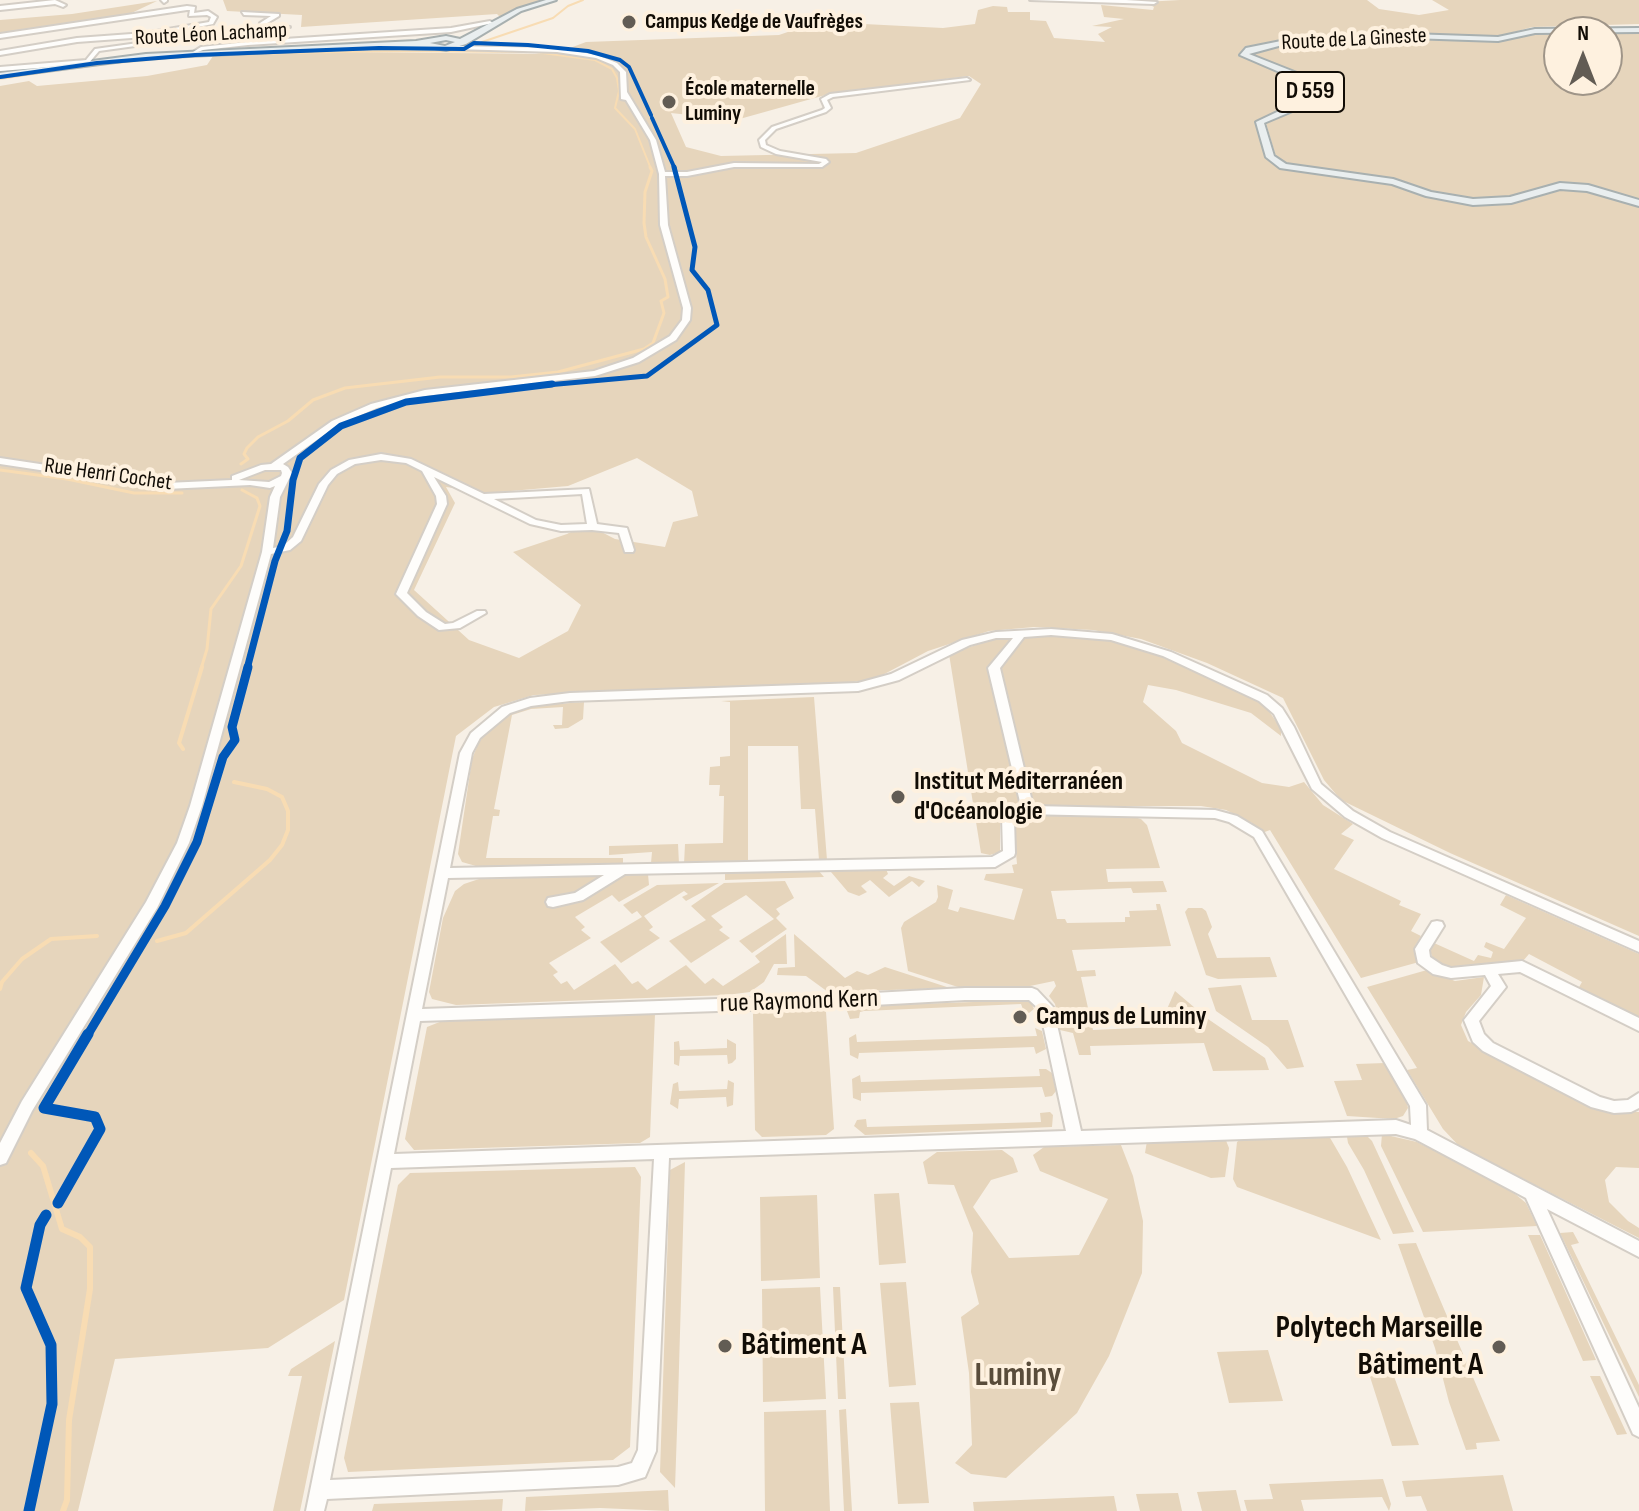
<!DOCTYPE html>
<html>
<head>
<meta charset="utf-8">
<style>
	body { margin:0 }
	#map { position:relative; width:1639px; height:1511px; overflow:hidden; background:#f7f0e6; font-family:"Sofia Sans Condensed",sans-serif }
	canvas { display:block }
	.north { position:absolute; left:1543px; top:16px; width:80px; height:80px; box-sizing:border-box; background:#fef1df; border:2px solid #9f9588; border-radius:50%; rotate:0deg; font-size:22px; font-weight:700; line-height:32px; text-align:center; color:#110c05 }
	.north::after { content:''; display:block; margin:auto; width:28px; height:36px; background:#625c54; clip-path:polygon(50% 0,100% 100%,50% 72%,0 100%) }
</style>
</head>
<body>
<div id="map">
<canvas width="1639" height="1511"></canvas>
<div class="north">N</div>
</div>
<script>
const g = document.querySelector('canvas').getContext('2d');
g.lineJoin = 'round';
function fill(path, color) { g.fillStyle = color; g.fill(path, 'evenodd'); }
const poly = rows => new Path2D(rows.map(r => 'M' + r).join(''));
function stroke(path, color, width, dash) { g.strokeStyle = color; g.lineWidth = width; g.lineCap = dash ? 'butt' : 'round'; g.setLineDash(dash || []); g.stroke(path); }
function write(font, color, halo, rows, align = 'center') {
  g.font = font + ' "Sofia Sans Condensed",sans-serif'; g.lineWidth = 8; g.setLineDash([]); g.textBaseline = 'middle'; g.strokeStyle = halo; g.fillStyle = color; for (const [text, x, y, turn = 0] of rows) {
    g.save(); g.translate(x, y); g.rotate((+turn || 0) * Math.PI / 180); g.textAlign = isNaN(turn) ? turn : align; if (halo) g.strokeText(text, 0, 0); g.fillText(text, 0, 0); g.restore();
  }
}
fill(poly([
	[223,0,540,0,501,18,497,14,301,27,302,15,227,11],
	[1180,0,1367,0,1379,9,1419,15,1449,10,1432,0,1639,0,1639,24,1532,27,1496,37,1418,34,1347,43,1297,41,1246,49,1240,54,1300,81,1306,91,1305,96,1295,104,1256,121,1266,157,1280,167,1313,174,1392,183,1474,204,1576,188,1639,205,1639,936,1450,853,1341,800,1324,780,1283,698,1207,663,1141,639,1093,630,1034,627,989,631,928,651,873,680,823,685,534,695,494,707,456,736,344,1300,268,1348,115,1359,78,1511,0,1511,0,86,29,81,37,86,147,76,207,65,213,56,343,52,554,54,586,42,779,35,808,25,853,27,864,24,943,28,975,24,978,10,993,6,1007,7,1008,12,1030,12,1030,20,1046,21,1054,38,1105,42,1098,34,1112,27,1092,26,1124,19,1104,17,1101,5,1153,10,1154,7,1144,2],
	[969,76,981,84,960,118,856,153,721,156,686,147,671,113,736,120,829,94],
	[637,458,692,491,698,516,673,522,665,547,615,539,586,524,567,534,513,552,581,605,568,631,519,658,469,640,414,590,455,503,446,487,488,493,568,486],
	[157,1,123,17,0,34,0,20,72,14],
	[1639,31,1639,201,1590,186,1557,184,1506,197,1472,200,1432,192,1395,180,1287,165,1276,157,1266,123,1310,102,1315,91,1309,81,1299,75,1249,55,1288,44,1361,45,1413,38,1503,40,1540,32],
	[1559,32,1607,32,1607,80,1559,80],
	[1052,635,1127,643,1210,677,1252,697,1267,708,1281,729,1281,736,1251,713,1176,690,1148,685,1143,702,1176,731,1182,743,1262,783,1289,787,1304,782,1323,805,1353,824,1341,834,1354,840,1334,869,1401,901,1399,905,1421,914,1411,931,1421,936,1415,946,1419,962,1361,978,1270,830,1262,833,1252,823,1226,810,1201,806,1000,806,1000,852,990,855,981,853,949,654,1000,637],
	[814,697,827,860,819,860,815,809,801,809,798,746,748,746,748,862,684,864,685,844,723,843,724,796,719,796,720,785,709,785,710,767,720,766,720,757,730,756,730,702,721,701],
	[584,702,583,719,568,728,555,729,553,725,562,725,563,707,531,709,512,715,494,809,500,810,499,816,493,816,486,858,623,858,623,863,651,863,652,852,609,855,609,846,678,844,679,864,483,868,462,862,458,854,472,759,478,744,488,729,508,714,529,706],
	[1021,815,1128,815,1141,819,1147,825,1160,868,1106,869,1108,882,1163,881,1167,892,1133,893,1131,888,1051,891,1057,919,1065,919,1067,923,1125,922,1125,917,1130,917,1129,911,1157,910,1156,904,1160,904,1171,946,1072,950,1077,971,1095,970,1096,976,1081,977,1093,1030,1159,1027,1175,991,1208,1019,1265,1058,1269,1070,1213,1071,1204,1043,1090,1046,1091,1055,1079,1055,1073,1033,1060,1030,1055,1004,1049,996,1056,986,1054,981,1030,986,958,987,908,971,901,928,904,922,936,902,938,897,937,885,953,890,948,909,958,912,960,907,1014,920,1023,889,984,880,986,874,1014,873,1012,865,1017,864,1013,820],
	[886,869,888,874,883,878,894,886,909,876,925,881,919,887,912,881,889,897,870,880,861,886,867,892,859,896,848,892,831,872,833,870],
	[818,870,824,877,725,880,725,872],
	[648,874,649,885,619,902,612,895,575,917,585,927,581,930,591,938,549,963,558,972,553,975,561,984,567,981,574,990,615,964,632,984,638,981,647,990,686,965,705,984,713,978,723,986,760,962,755,956,786,934,787,964,774,964,764,982,750,992,727,995,456,1005,432,999,429,992,443,918,455,891,464,884,479,879],
	[785,881,794,898,776,909,780,914,776,918,787,929,752,953,739,941,774,919,746,895,711,916,723,927,719,930,730,938,691,963,669,941,706,920,691,906,724,883],
	[719,883,686,901,682,897,688,894,684,891,644,916,653,927,649,930,660,938,621,963,600,942,642,917,637,911,632,914,623,905,657,885],
	[1506,895,1639,954,1639,1020,1578,989,1582,982,1529,954,1523,961,1455,967,1444,967,1435,963,1429,949,1434,943,1474,961,1478,955,1491,958,1493,952,1484,947,1486,942,1504,949,1526,918,1500,905],
	[1188,908,1202,908,1206,911,1212,927,1208,934,1217,958,1270,957,1277,977,1218,979,1206,975,1185,912],
	[794,934,845,978,857,971,868,975,885,967,950,988,828,992,806,976,777,975,778,968,795,967],
	[1427,970,1455,981,1484,977,1481,995,1466,1012,1461,1025,1468,1041,1595,1110,1639,1112,1639,1168,1616,1167,1605,1180,1609,1202,1628,1221,1639,1228,1639,1238,1459,1146,1443,1129,1407,1070,1417,1068,1367,987],
	[1241,985,1252,1020,1288,1020,1304,1067,1287,1069,1268,1047,1216,1011,1208,988],
	[1030,1000,1034,1009,1029,1013,1024,1012,1021,1004,864,1011,860,1012,859,1018,850,1019,847,1011,859,1006],
	[819,1007,826,1012,834,1129,826,1135,762,1137,755,1130,753,1014,759,1009],
	[655,1014,650,1137,640,1143,414,1150,405,1139,427,1027,442,1021],
	[1035,1028,1042,1031,1046,1049,1036,1054,1034,1047,859,1053,858,1059,850,1055,849,1038,856,1034,857,1042,1037,1036],
	[727,1039,736,1044,736,1059,732,1063,728,1064,727,1055,680,1056,679,1066,674,1064,674,1042,679,1041,680,1050,727,1048],
	[1385,1063,1406,1098,1408,1108,1403,1116,1394,1119,1347,1116,1334,1081,1362,1080,1356,1064],
	[1039,1069,1046,1069,1052,1073,1056,1091,1052,1096,1045,1097,1042,1087,861,1093,861,1101,853,1098,852,1079,860,1075,861,1082,1040,1076],
	[728,1080,734,1083,733,1105,727,1107,726,1097,679,1099,678,1109,670,1104,673,1084,678,1082,679,1091,727,1089],
	[1050,1112,1053,1115,1052,1127,865,1135,854,1126,857,1120,866,1119,867,1127,1041,1122,1040,1113],
	[1351,1133,1364,1133,1372,1141,1414,1232,1393,1234,1364,1170,1348,1143,1347,1137],
	[1323,1134,1329,1136,1347,1167,1381,1240,1237,1187,1233,1179,1237,1142,1243,1137],
	[1382,1134,1417,1142,1508,1188,1526,1203,1537,1226,1423,1232,1381,1146],
	[1225,1138,1229,1148,1225,1177,1211,1178,1145,1153,1147,1141],
	[1121,1145,1133,1176,1143,1221,1142,1273,1109,1356,1077,1413,1006,1478,971,1474,955,1463,972,1445,969,1373,961,1317,979,1304,971,1272,973,1233,954,1185,928,1184,923,1162,937,1152,1002,1150,1013,1158,1018,1172,991,1180,973,1207,1009,1258,1079,1255,1108,1199,1040,1171,1033,1155,1044,1147],
	[685,1162,678,1401,675,1488,660,1472,670,1170],
	[635,1167,641,1177,630,1447,613,1460,348,1472,344,1458,398,1185,410,1173],
	[899,1193,906,1263,879,1265,874,1194],
	[817,1195,820,1278,761,1281,760,1197],
	[1573,1232,1579,1243,1571,1245,1639,1385,1639,1397,1560,1233],
	[1528,1235,1540,1235,1596,1360,1583,1361],
	[1416,1243,1500,1441,1476,1443,1477,1449,1466,1450,1449,1402,1435,1348,1398,1244],
	[906,1282,916,1385,889,1387,880,1283],
	[820,1287,826,1399,763,1402,762,1289],
	[833,1287,840,1287,846,1399,838,1399],
	[335,1341,300,1511,273,1511,302,1376,288,1376,291,1369],
	[1268,1350,1283,1401,1229,1403,1217,1352],
	[1388,1360,1419,1445,1392,1446,1365,1361],
	[1590,1376,1600,1376,1627,1434,1617,1435],
	[919,1402,929,1503,898,1504,890,1403],
	[846,1409,852,1511,844,1511,839,1410],
	[826,1410,830,1511,765,1511,764,1412],
	[1503,1475,1513,1511,1427,1511,1421,1496,1406,1497,1402,1481],
	[1383,1479,1391,1504,1389,1511,1382,1497,1301,1500,1304,1511,1247,1511,1244,1500,1273,1499,1269,1484],
	[668,1490,669,1511,600,1508,525,1511,526,1497],
	[1236,1490,1241,1511,1202,1511,1197,1492],
	[1178,1493,1182,1511,1140,1511,1136,1494],
	[1114,1496,1117,1511,974,1511,973,1502],
	[503,1499,502,1511,372,1511,374,1504]
]), '#e6d5bc');
stroke(poly([
	[482,42,553,18,568,6,583,0],
	[102,64,206,55,385,51,535,52,595,60,612,69,617,78,619,91,615,108,635,129,651,169],
	[0,79,77,67]
]), '#f8dcb3', 2);
stroke(poly([
	[241,464,248,459,244,454,247,448,258,437,288,421,313,400,345,388,440,377,511,377,558,372,644,349,653,343,664,313,661,301,668,297,665,279,646,237,644,223,645,192,652,171,650,167],
	[0,470,67,479,134,493,182,493],
	[201,669,207,649,211,609,241,566,260,506,257,498,242,490]
]), '#f8dcb3', 3);
stroke(poly([
	[183,749,179,743,202,667],
	[157,941,186,933,270,860,282,845,288,830,288,811,282,797,267,789,234,782],
	[0,989,2,982,22,959,51,939,97,936]
]), '#f8dcb3', 4);
stroke(poly([
	[31,1153,43,1166,62,1229,80,1237,90,1247,90,1289,69,1420,67,1500,63,1511]
]), '#f8dcb3', 6);
const minor = poly([
	[55,0,66,5,63,7,55,4,0,10,0,6,55,0],
	[161,0,167,0,167,1,164,3,161,0],
	[1030,0,1126,0,1157,2,1154,4,1030,0],
	[187,6,195,7,194,13,208,11,217,17,213,24,145,37,77,42,0,55,0,51,77,38,145,33,209,22,211,17,207,15,189,16,190,10,187,10,0,38,0,34,187,6],
	[242,12,279,14,279,16,264,25,290,27,264,29,262,36,254,41,451,28,490,21,493,23,451,32,248,45,203,50,193,54,193,52,201,47,247,42,257,34,260,23,271,16,244,15,242,12],
	[164,34,193,38,99,51,88,64,0,71,0,67,86,60,95,49,174,38,162,37,164,34],
	[452,46,557,48,597,55,617,63,626,72,627,92,656,140,665,172,687,172,734,163,819,164,822,162,776,154,761,147,759,140,772,127,822,110,825,108,821,99,830,94,967,78,970,80,833,97,827,100,831,108,826,112,776,129,765,140,766,145,780,151,826,159,829,162,822,167,734,167,687,176,665,176,668,225,691,308,690,320,676,340,639,362,595,376,425,396,377,408,338,425,283,464,288,467,292,473,280,497,273,548,283,546,293,537,319,484,331,470,349,460,381,454,411,459,484,494,589,489,597,524,627,528,634,550,633,552,625,552,619,533,592,530,561,531,530,524,434,477,446,496,447,504,407,593,426,612,445,624,453,623,477,611,485,611,486,613,460,628,439,630,418,616,396,594,437,504,436,496,422,471,406,463,381,460,355,464,337,474,328,485,301,541,290,550,271,554,202,806,189,843,157,908,32,1111,6,1163,0,1165,0,1143,22,1101,146,902,177,843,190,806,262,552,270,497,275,486,270,488,250,485,166,489,0,464,0,458,166,483,232,480,232,476,261,465,271,464,332,421,371,404,425,390,594,371,633,358,670,336,682,320,683,308,660,225,659,174,650,140,626,100,621,99,620,72,613,65,596,58,557,52,454,49,452,46],
	[265,470,281,470,282,473,281,476,269,482,239,480,265,470],
	[582,494,587,524,561,525,536,520,494,499,582,494],
	[1051,629,1112,634,1171,652,1267,695,1282,708,1294,727,1321,784,1353,811,1390,832,1639,941,1639,952,1382,838,1345,817,1312,789,1274,714,1259,701,1163,656,1111,640,1051,635,1024,637,1000,668,1033,806,1215,810,1237,816,1262,831,1423,1100,1426,1105,1427,1130,1639,1241,1639,1257,1547,1209,1639,1408,1639,1437,1633,1434,1526,1198,1415,1139,1396,1134,669,1158,656,1451,645,1477,618,1485,327,1499,324,1511,306,1511,460,753,471,733,502,707,530,698,570,693,858,683,891,674,962,640,996,632,1051,629],
	[996,638,1013,638,988,668,1021,806,1015,807,1002,817,1003,851,992,857,450,868,472,753,480,738,510,713,531,706,570,701,858,691,899,680,970,645,996,638],
	[1021,814,1215,818,1229,822,1254,837,1410,1106,1411,1125,1396,1120,1081,1131,1053,1007,1037,990,1032,988,965,988,837,995,422,1009,448,878,604,875,575,893,548,898,546,902,548,906,553,907,583,900,625,874,995,867,1014,856,1015,853,1014,819,1021,814],
	[965,1000,1029,1000,1040,1010,1066,1131,394,1154,420,1021,837,1007,965,1000],
	[654,1159,638,1450,632,1463,618,1467,330,1480,391,1168,654,1159],
	[1437,921,1442,922,1444,926,1429,950,1430,957,1442,965,1451,968,1522,961,1639,1018,1639,1031,1520,972,1498,974,1506,987,1479,1021,1484,1034,1493,1043,1600,1097,1614,1101,1628,1100,1639,1093,1639,1108,1631,1112,1614,1113,1591,1107,1483,1051,1473,1042,1464,1020,1491,986,1485,975,1451,978,1433,974,1418,963,1415,949,1432,922,1437,921]
]);
const major = poly([
	[546,0,556,0,521,11,466,44,446,50,429,47,336,49,146,58,0,77,0,73,146,54,416,41,446,36,460,39,517,9,546,0],
	[446,40,455,42,445,46,430,43,446,40],
	[1639,28,1639,32,1535,33,1498,41,1410,38,1359,46,1286,44,1249,54,1297,73,1307,79,1314,91,1312,99,1302,107,1264,123,1274,156,1286,164,1393,179,1431,192,1473,199,1510,197,1560,183,1588,185,1639,200,1639,206,1587,191,1560,189,1511,203,1473,205,1426,196,1392,184,1280,168,1266,157,1256,122,1296,103,1305,96,1306,91,1301,83,1291,77,1240,55,1246,48,1286,40,1359,42,1410,34,1498,37,1535,29,1639,28]
]);
stroke(minor, '#d4cec6', 4);
stroke(major, '#a8b0b0', 4);
fill(minor, '#fefdfb');
fill(major, '#e9eeef');
stroke(poly([
	[0,77,97,63,195,55,379,48,464,49,474,43,528,45,588,51,620,60,629,67,651,115],
	[652,118,675,169]
]), '#0057b8', 4);
stroke(poly([
	[536,386,647,376,717,325,708,290,692,270,695,247,674,167]
]), '#0057b8', 5);
stroke(poly([
	[247,669,275,561,287,531,293,480,300,458,341,426,406,402,552,384]
]), '#0057b8', 7);
stroke(poly([
	[87,1036,165,906,197,842,223,757,235,740,232,727,248,667]
]), '#0057b8', 9);
stroke(poly([
	[58,1203,100,1129,95,1117,44,1108,88,1034],
	[29,1511,52,1404,51,1345,26,1288,40,1225,46,1215]
]), '#0057b8', 11);
for (const [x, y, r, color] of [
	[629,22,8,"#625c54"],
	[669,102,8,"#625c54"],
	[898,797,8,"#625c54"],
	[1020,1017,8,"#625c54"],
	[725,1346,8,"#625c54"],
	[1499,1347,8,"#625c54"]
]) { const dot = new Path2D(); dot.arc(x, y, r, 0, 2 * Math.PI); g.fillStyle = color; g.fill(dot); stroke(dot, '#fef1df', 3); }
write('bold 22px', '#110c05', '#fef1df', [
	["Campus Kedge de Vaufrèges",645,22],
	["École maternelle",685,89],
	["Luminy",685,114]
], 'left');
write('22px', '#110c05', '#fef1df', [
	["Route Léon Lachamp",211,35,-3],
	["Route de La Gineste",1354,40,-3],
	["Rue Henri Cochet",108,475,8]
]);
for (const [x, y, w] of [
	[1310,92,68]
]) { const box = new Path2D(); box.roundRect(x - w / 2, y - 20, w, 40, 6); g.fillStyle = '#fef1df'; g.fill(box); stroke(box, '#110c05', 2); }
write('bold 24px', '#110c05', null, [
	["D 559",1310,92]
]);
write('bold 26px', '#110c05', '#fef1df', [
	["Institut Méditerranéen",914,782],
	["d'Océanologie",914,812],
	["Campus de Luminy",1036,1017]
], 'left');
write('26px', '#110c05', '#fef1df', [
	["rue Raymond Kern",799,1002,-2]
]);
write('bold 32px', '#110c05', '#fef1df', [
	["Polytech Marseille",1483,1329],
	["Bâtiment A",1483,1366],
	["Bâtiment A",741,1346,"left"]
], 'right');
write('bold 34px', '#594c3a', '#fef1df', [
	["Luminy",1018,1376]
]);
</script>
</body>
</html>
